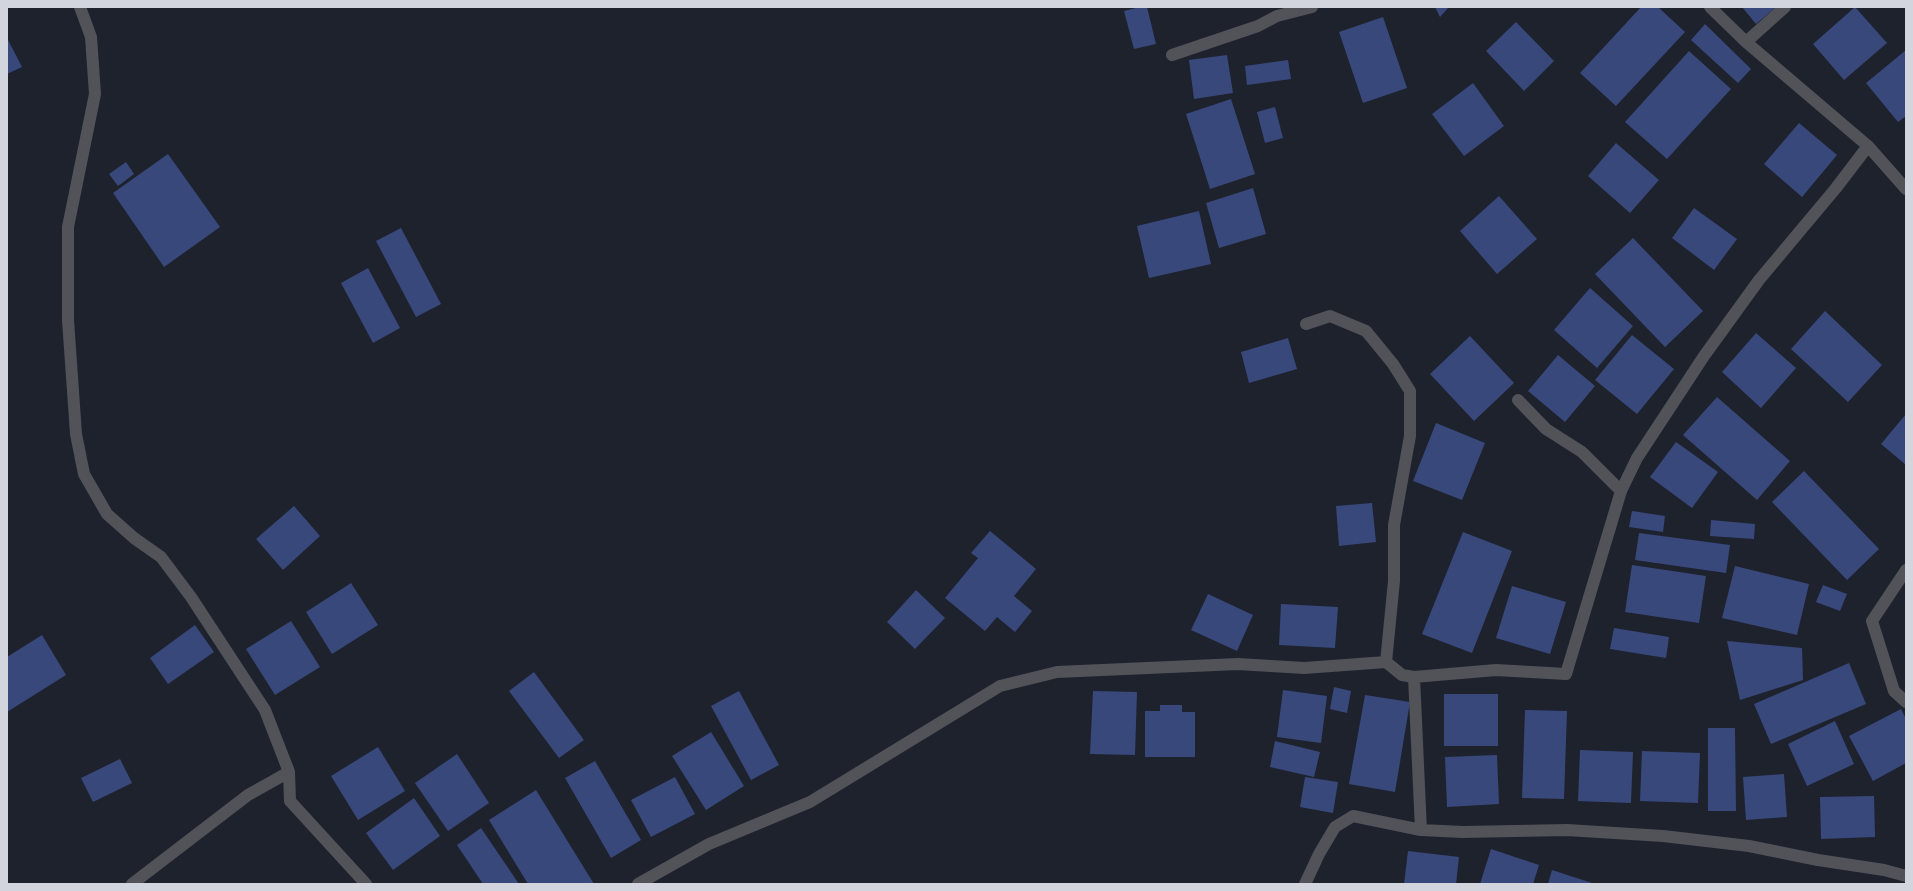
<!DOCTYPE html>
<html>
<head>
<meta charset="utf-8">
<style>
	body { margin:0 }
	#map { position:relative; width:1913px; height:891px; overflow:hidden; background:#1e222d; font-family:Roboto,sans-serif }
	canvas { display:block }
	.frame { position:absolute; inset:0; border:8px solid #d2d5dd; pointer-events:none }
</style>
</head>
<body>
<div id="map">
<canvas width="1913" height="891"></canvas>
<div class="frame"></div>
</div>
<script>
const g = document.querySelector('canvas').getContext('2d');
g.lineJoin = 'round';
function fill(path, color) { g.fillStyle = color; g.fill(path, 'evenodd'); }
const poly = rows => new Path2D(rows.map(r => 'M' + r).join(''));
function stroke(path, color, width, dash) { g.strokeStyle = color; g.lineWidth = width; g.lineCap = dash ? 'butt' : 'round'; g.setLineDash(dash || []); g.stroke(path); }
fill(poly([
	[1140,7,1147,7,1156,44,1134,49,1124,11],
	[1435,7,1449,7,1440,17],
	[1641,7,1658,7,1685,32,1616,106,1580,73],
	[1742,7,1776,7,1756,24],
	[1855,7,1887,43,1844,80,1813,44],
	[1383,17,1407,88,1363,103,1339,32],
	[1516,22,1554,61,1524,91,1486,51],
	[1705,24,1751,69,1738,83,1691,40],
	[7,38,22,67,7,74],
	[1906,50,1906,116,1898,122,1866,83],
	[1689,51,1731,89,1667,159,1625,122],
	[1227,55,1233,93,1194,99,1189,60],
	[1288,60,1291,79,1247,85,1245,66],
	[1473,83,1504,126,1464,156,1432,114],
	[1231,99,1255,174,1210,189,1186,114],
	[1275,107,1283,138,1265,143,1257,112],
	[1799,123,1837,155,1802,197,1764,164],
	[1616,143,1659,180,1630,213,1588,176],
	[168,154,220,227,164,267,113,193],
	[126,162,134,174,118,186,109,174],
	[1253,188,1266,234,1219,248,1206,203],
	[1499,196,1537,239,1497,274,1460,231],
	[1694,208,1737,239,1714,270,1672,238],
	[1199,211,1211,264,1149,278,1137,226],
	[401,228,441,304,416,317,376,241],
	[1633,238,1703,311,1665,347,1595,274],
	[368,268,400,328,373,343,341,283],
	[1590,288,1633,326,1597,368,1554,330],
	[1825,311,1882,365,1848,402,1791,349],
	[1756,333,1796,368,1761,408,1722,372],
	[1632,335,1674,369,1637,414,1595,380],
	[1470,336,1514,383,1474,421,1430,374],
	[1288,338,1297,369,1249,383,1241,352],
	[1558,355,1595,386,1565,422,1528,391],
	[1717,397,1790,461,1757,500,1683,435],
	[1906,414,1906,465,1881,444],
	[1436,423,1485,443,1462,500,1413,481],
	[1676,442,1718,472,1692,508,1650,477],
	[1804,471,1879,549,1847,580,1772,502],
	[1372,503,1376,542,1339,546,1336,506],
	[294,506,320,536,283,570,256,539],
	[1632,511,1665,516,1663,532,1629,527],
	[1711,520,1755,524,1754,539,1710,536],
	[990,531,1036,569,1014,596,1032,611,1015,632,997,617,985,631,945,598,978,558,971,553],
	[1463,532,1512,551,1472,653,1422,634],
	[1639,533,1730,545,1726,573,1635,560],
	[1632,565,1706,576,1699,623,1625,612],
	[1735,566,1809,584,1797,635,1722,618],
	[351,583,378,625,332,654,306,612],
	[1823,585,1847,594,1840,611,1816,602],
	[1512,586,1566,602,1550,654,1496,638],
	[916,590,945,618,915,649,887,622],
	[1208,594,1253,615,1237,651,1191,630],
	[1281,604,1338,607,1335,648,1279,645],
	[291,621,320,667,275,695,246,649],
	[195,625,214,652,168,684,150,658],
	[1614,628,1669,637,1666,658,1610,649],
	[42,635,66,675,7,712,7,657],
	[1727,641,1802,648,1803,680,1740,700],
	[1849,663,1866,704,1771,744,1754,704],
	[534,672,584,740,559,758,509,691],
	[1334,687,1351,691,1347,713,1330,709],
	[1283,690,1327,696,1321,743,1277,737],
	[739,691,779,765,751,780,711,706],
	[1093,691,1137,692,1135,755,1090,754],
	[1444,694,1498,694,1498,746,1444,746],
	[1365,695,1410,702,1395,792,1349,784],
	[1160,705,1182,705,1182,712,1195,712,1195,757,1145,757,1145,711,1160,711],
	[1901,709,1906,719,1906,763,1873,781,1849,736],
	[1525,710,1567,711,1564,799,1522,798],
	[1835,721,1854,764,1807,786,1788,744],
	[1708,728,1735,728,1736,811,1708,811],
	[711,732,744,786,706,810,672,756],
	[1275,741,1320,752,1314,777,1270,767],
	[378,747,405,791,358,820,331,776],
	[1580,750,1633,752,1631,803,1578,801],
	[1642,751,1700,753,1698,803,1640,801],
	[457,754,489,803,448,831,415,783],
	[1497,755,1499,804,1447,807,1445,757],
	[120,759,132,783,93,802,81,778],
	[595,761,641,840,611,858,565,778],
	[1784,774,1787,817,1746,820,1743,777],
	[675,777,695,814,651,837,631,800],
	[1305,777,1338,782,1333,813,1300,807],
	[536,790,594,884,528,884,489,820],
	[1874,796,1875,837,1821,839,1820,797],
	[414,798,440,836,393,870,366,833],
	[481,828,519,884,483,884,457,845],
	[1491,849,1539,865,1533,884,1480,884],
	[1408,851,1459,857,1456,884,1404,884],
	[1552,870,1595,884,1548,884]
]), '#38487b');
stroke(poly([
	[80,7,91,37,95,94,68,227,68,320,76,434,84,474,107,514,134,538,161,557,191,597,265,710,289,772,290,801,366,884],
	[1710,7,1746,42,1868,146,1906,189],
	[1746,42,1785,7],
	[1172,55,1258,26,1277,16,1312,7],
	[1306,324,1330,316,1366,331,1393,364,1410,391,1410,436,1394,525,1394,581,1386,662],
	[1518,400,1546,429,1582,452,1621,491,1637,458,1704,356,1759,280,1836,188,1868,146],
	[1906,570,1872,621,1894,691,1906,702],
	[1414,677,1496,670,1566,674,1621,491],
	[132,884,248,795,289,772],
	[638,884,709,844,810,802,1000,686,1057,672,1238,664,1304,668,1386,662,1402,675,1414,677,1421,830],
	[1305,884,1319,854,1335,827,1353,816,1421,830,1463,832,1567,830,1663,836,1749,846,1818,860,1884,870,1906,876]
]), '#515359', 12);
</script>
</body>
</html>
